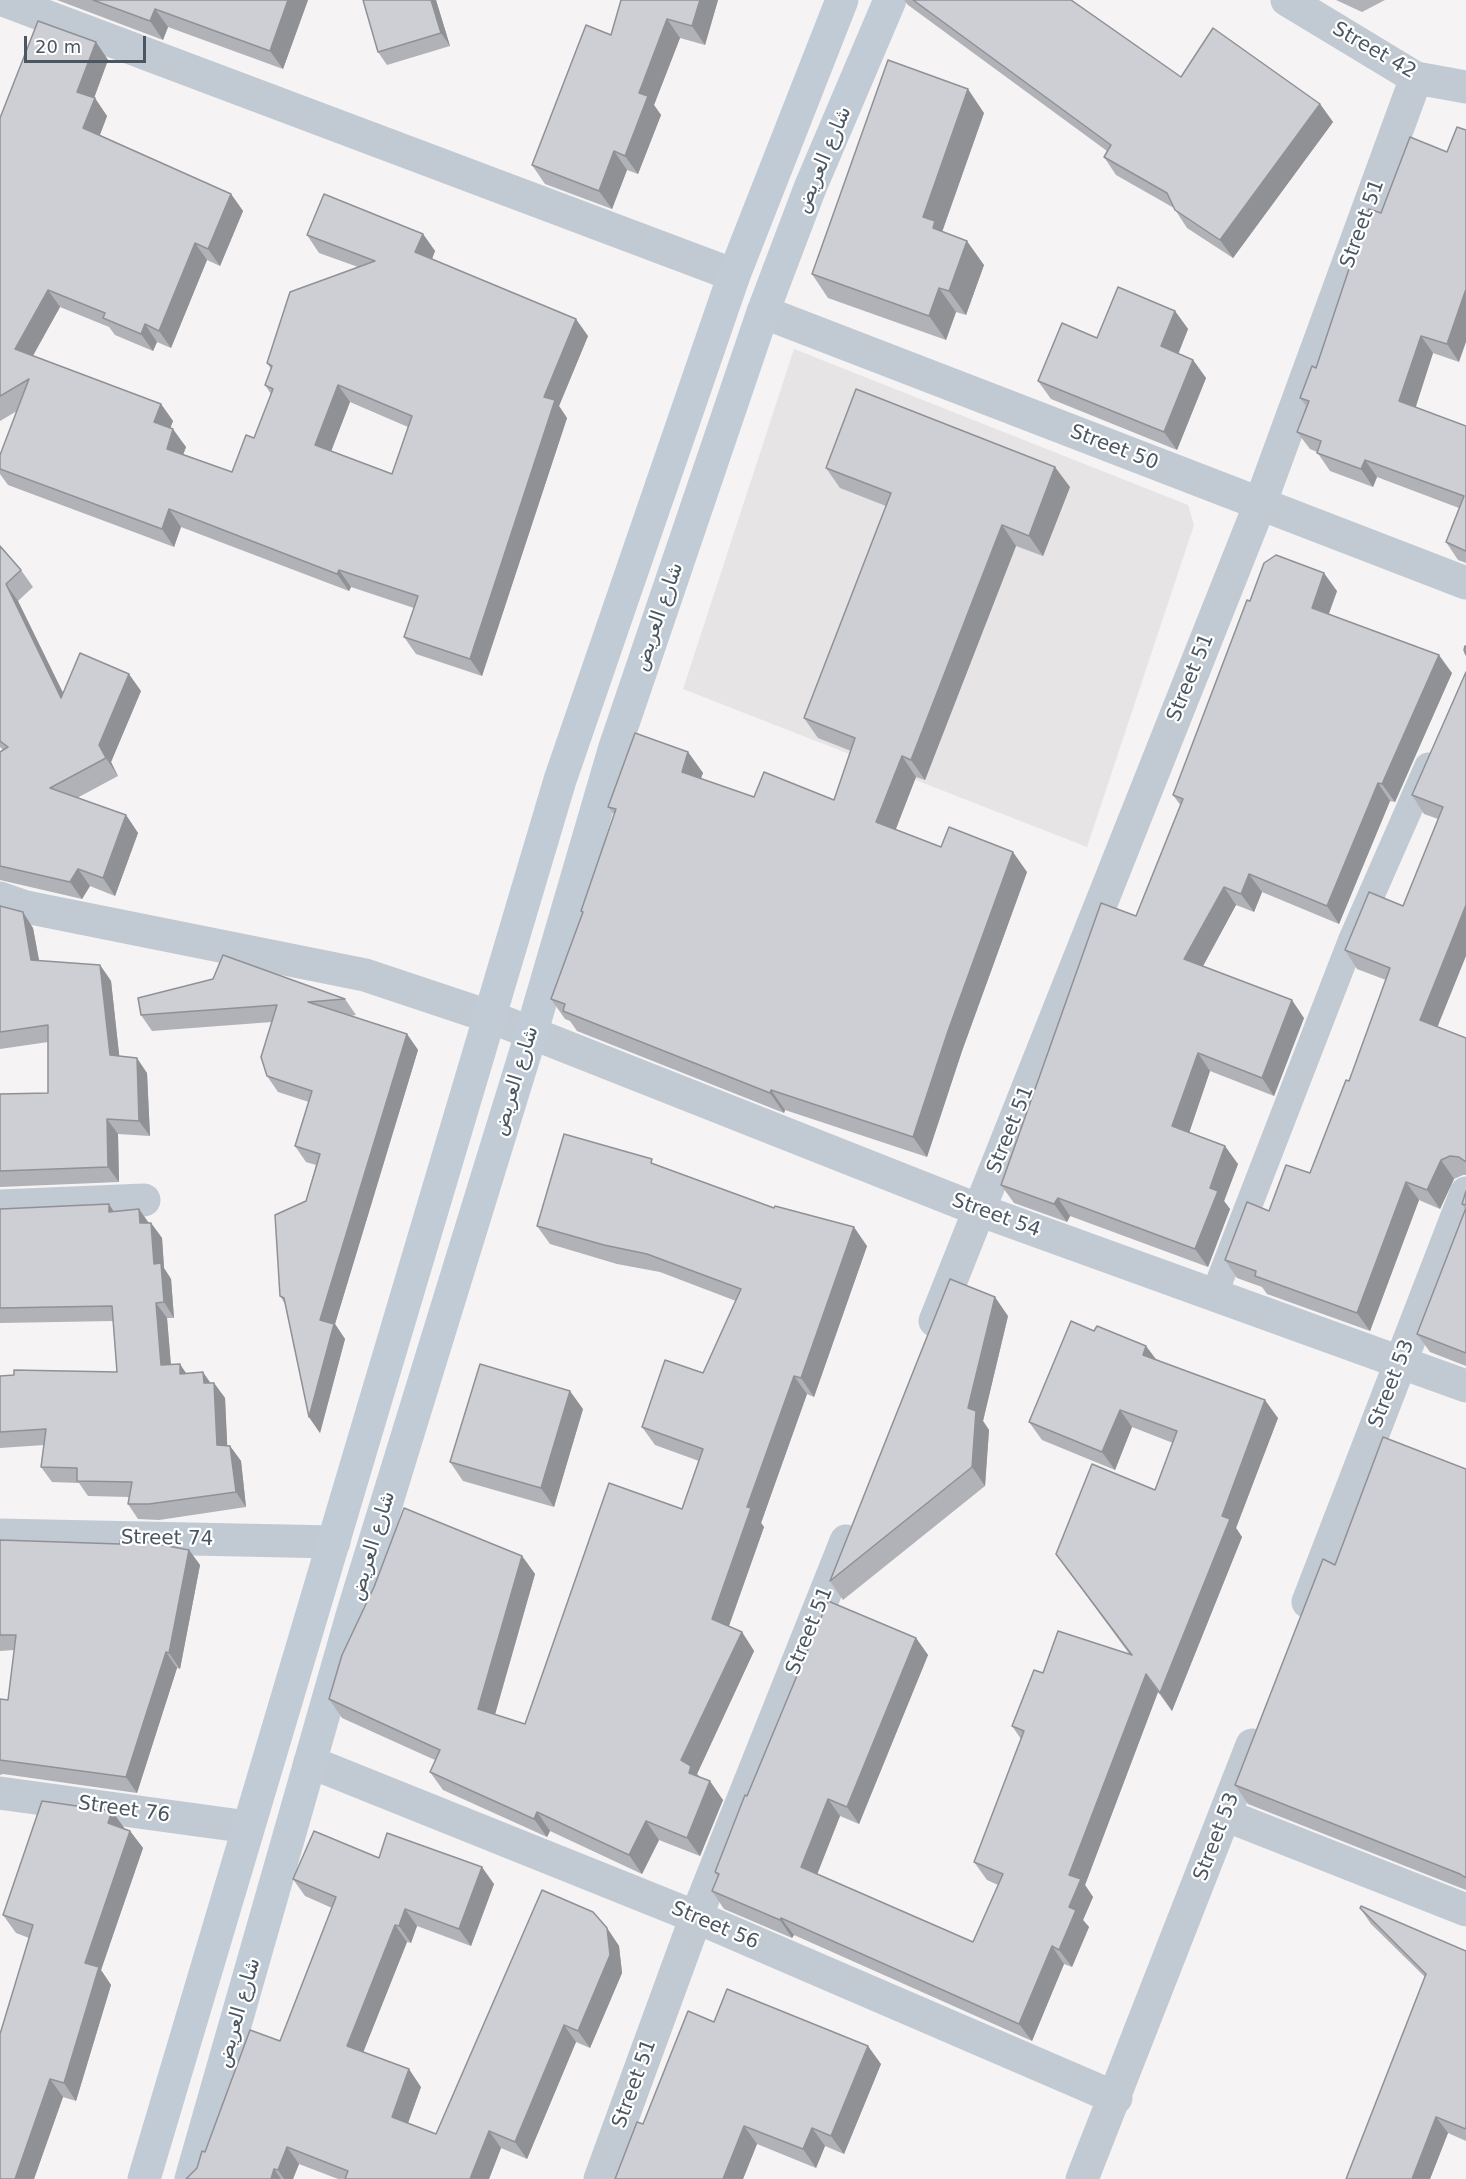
<!DOCTYPE html>
<html>
<head>
<meta charset="utf-8">
<style>
	body { margin:0 }
	#map { position:relative; width:1466px; height:2179px; overflow:hidden; background:#f5f3f3; font-family:"DejaVu Sans",sans-serif }
	canvas { display:block }
	.scale { position:absolute; left:24px; top:36px; width:122px; height:27px; box-sizing:border-box; border:3px solid #4a5661; border-top:0; padding-left:8px; font-size:18px; line-height:21px; white-space:nowrap; color:#4a5661; -webkit-text-stroke:4px #fff; paint-order:stroke }
</style>
</head>
<body>
<div id="map">
<canvas width="1466" height="2179"></canvas>
<div class="scale">20 m</div>
</div>
<script>
const g = document.querySelector('canvas').getContext('2d');
g.lineJoin = 'round';
function fill(path, color) { g.fillStyle = color; g.fill(path, 'evenodd'); }
const poly = rows => new Path2D(rows.map(r => 'M' + r).join(''));
function stroke(path, color, width, dash) { g.strokeStyle = color; g.lineWidth = width; g.lineCap = dash ? 'butt' : 'round'; g.setLineDash(dash || []); g.stroke(path); }
function write(font, color, halo, rows, align = 'center') {
  g.font = font + ' "DejaVu Sans","Noto Sans Arabic",sans-serif'; g.lineWidth = 4.5; g.setLineDash([]); g.textBaseline = 'middle'; g.strokeStyle = halo; g.fillStyle = color; for (const [text, x, y, turn = 0] of rows) {
    g.save(); g.translate(x, y); g.rotate((+turn || 0) * Math.PI / 180); g.textAlign = isNaN(turn) ? turn : align; if (halo) g.strokeText(text, 0, 0); g.fillText(text, 0, 0); g.restore();
  }
}
fill(poly([
	[794,349,1188,505,1194,525,1087,847,683,689]
]), '#e6e4e5');
stroke(poly([
	[1214,1295,1352,939,1428,766]
]), '#c1cad2', 27);
stroke(poly([
	[3,0,734,275],
	[763,312,1466,583],
	[0,898,26,907,365,975,491,1017,979,1210,1466,1386],
	[0,1206,144,1200],
	[935,1321,1260,504,1416,78],
	[0,1535,334,1542],
	[1308,1602,1466,1193],
	[310,1762,696,1917,1116,2098],
	[0,1793,248,1827],
	[1225,1815,1466,1910],
	[600,2179,696,1917,846,1541],
	[1082,2179,1252,1745]
]), '#c1cad2', 33);
stroke(poly([
	[1287,0,1416,78,1466,87]
]), '#c1cad2', 33);
stroke(poly([
	[144,2179,560,780,734,275,842,0],
	[191,2179,353,1612,532,1031,615,747,763,312,810,188,890,0]
]), '#c1cbd6', 33);
fill(poly([
	[57,0,308,0,283,69,168,27,163,40],
	[436,0,450,46,387,65,378,52],
	[718,0,705,45,680,38,654,105,661,115,638,174,627,170,612,209,545,184,532,165,611,35],
	[904,0,1071,0,1181,77,1320,104,1333,122,1233,258,1187,228,1174,208,1116,175,1104,157,1107,151,908,5],
	[1336,0,1385,0,1362,12],
	[96,42,108,60,94,98,107,116,100,135,231,194,243,211,220,266,207,260,171,348,157,342,153,351,115,335,109,327,60,307,33,356,161,404,173,421,170,428,186,447,183,454,232,472,254,438,271,394,265,385,271,369,267,363,358,267,319,253,307,235,423,234,435,251,432,259,588,336,559,406,567,418,482,676,416,654,404,637,414,608,351,587,349,591,181,527,174,547,8,485,0,474,0,455,17,411,0,421,0,118],
	[350,402,408,427,392,474,331,451],
	[984,113,942,232,984,265,966,315,956,312,946,340,828,298,812,274],
	[1447,152,1459,362,1433,353,1415,407,1466,426,1466,563,1458,560,1446,542,1459,508,1377,477,1373,487,1330,471,1317,452,1310,449,1297,432,1306,406,1300,398,1316,368,1381,213],
	[1175,311,1188,329,1178,353,1193,360,1206,378,1177,450,1051,399,1038,381,1097,338],
	[826,468,1070,487,1043,556,1016,546,925,780,916,777,895,829,941,847,1027,872,962,1051,927,1157,785,1110,784,1113,577,1031,570,1021,565,1019,551,999,583,913,581,911,614,814,608,807,688,752,703,773,700,779,754,797,834,800,851,751,818,738,804,718,886,506,840,488],
	[0,546,21,570,33,587,18,601,63,694,141,691,111,762,118,776,77,798,126,815,138,833,115,896,90,886,82,899,0,880,0,752,3,750,0,747],
	[1337,591,1329,614,1452,673,1395,802,1390,801,1339,924,1262,892,1254,912,1236,905,1203,966,1304,1018,1274,1096,1210,1071,1189,1133,1238,1164,1224,1201,1230,1209,1208,1267,1070,1216,1067,1222,1014,1203,1001,1185,1136,916,1181,806,1173,795,1250,601],
	[1466,672,1438,1027,1466,1038,1466,1175,1463,1175,1454,1179,1440,1209,1419,1200,1370,1331,1267,1294,1262,1287,1237,1278,1225,1260,1269,1211,1310,1173,1349,1081,1386,980,1357,969,1345,950,1403,906,1438,819,1424,814,1412,795],
	[0,906,33,928,39,961,100,965,111,981,119,1056,147,1073,150,1136,118,1134,119,1182,0,1187,0,1094,48,1093,48,1042,0,1049],
	[345,999,356,1015,350,1016,407,1034,418,1050,335,1324,345,1339,320,1433,309,1417,285,1304,280,1296,316,1165,306,1162,295,1146,309,1102,278,1092,267,1076,272,1022,152,1031,141,1015],
	[655,1164,867,1246,814,1397,807,1394,761,1523,764,1527,729,1626,742,1632,754,1651,697,1774,723,1800,700,1856,659,1840,642,1874,550,1831,547,1837,443,1790,430,1772,435,1760,342,1718,329,1699,522,1556,535,1574,495,1715,525,1724,682,1509,699,1461,655,1445,642,1427,703,1373,736,1301,660,1272,617,1264,550,1244,537,1226],
	[1466,1191,1466,1366,1430,1352,1417,1334,1465,1209,1462,1204],
	[0,1209,114,1212,139,1209,149,1223,151,1223,162,1238,164,1268,171,1279,174,1318,167,1318,171,1364,186,1373,211,1383,214,1383,225,1398,227,1446,230,1446,241,1461,246,1507,159,1520,138,1519,128,1504,129,1497,88,1496,79,1483,52,1482,41,1467,44,1445,0,1448,0,1376,117,1372,113,1321,0,1323],
	[1008,1316,983,1421,989,1430,985,1486,843,1600,830,1581],
	[1094,1331,1146,1346,1156,1359,1278,1418,1236,1528,1242,1537,1172,1711,1158,1692,1085,1885,1093,1897,1083,1920,1089,1927,1072,1967,1064,1964,1032,2041,794,1935,792,1938,724,1909,712,1891,718,1877,715,1872,747,1796,916,1638,928,1655,859,1824,840,1816,817,1874,973,1942,998,1885,987,1880,974,1862,1021,1739,1012,1726,1043,1673,1130,1655,1056,1554,1155,1490,1173,1443,1132,1427,1115,1470,1042,1440,1029,1422],
	[583,1409,554,1507,463,1481,450,1462],
	[1466,1469,1466,1890,1248,1804,1235,1785,1335,1565],
	[0,1540,189,1550,200,1565,180,1669,177,1668,137,1793,3,1774,0,1775,0,1699,8,1700,14,1650,0,1651],
	[125,1829,130,1831,143,1848,101,1970,111,1985,76,2101,63,2097,34,2179,29,1938,16,1933,3,1915],
	[379,1858,494,1884,471,1946,417,1926,411,1943,407,1942,363,2052,421,2087,408,2123,436,2134,607,1928,619,1946,622,1973,590,2048,576,2042,527,2159,501,2148,489,2179,338,2179,299,2164,293,2179,186,2179,197,2168,280,2041,332,1908,305,1896,293,1879],
	[1360,1908,1466,1951,1466,2141,1448,2133,1430,2179,1346,2179,1425,1977,1371,1924],
	[714,2022,881,2064,844,2154,825,2146,816,2168,757,2144,743,2179,615,2179,643,2124]
]), '#b0b2b7');
fill(poly([
	[288,0,308,0,283,69,270,51],
	[431,0,436,0,450,46,441,33],
	[700,0,718,0,705,45,692,26],
	[155,9,168,27,163,40,150,21],
	[667,19,680,38,654,105,661,115,638,174,625,156,639,93],
	[96,42,108,60,90,109,77,92],
	[968,89,984,113,942,232,949,252,923,217],
	[95,98,107,116,96,145,83,128],
	[1320,104,1333,122,1233,258,1220,240],
	[614,151,627,170,612,209,599,191],
	[231,194,243,211,220,266,208,249],
	[423,234,435,251,428,269,415,252],
	[967,241,984,265,966,315,949,291],
	[195,243,207,260,171,348,159,331],
	[939,288,956,312,946,340,929,316],
	[1466,289,1466,342,1459,362,1447,344],
	[48,290,60,307,27,366,15,349],
	[1175,311,1188,329,1174,365,1161,346],
	[576,319,588,336,559,406,567,418,482,676,470,659,544,397],
	[145,324,157,342,153,351,141,334],
	[1421,336,1433,353,1412,419,1399,401],
	[1193,360,1206,378,1177,450,1164,432],
	[338,385,350,402,327,462,315,445],
	[161,404,173,421,166,440,154,422],
	[173,429,186,447,179,466,167,449],
	[1365,460,1377,477,1373,487,1361,469],
	[1055,467,1070,487,1043,556,1029,536],
	[169,509,181,527,174,547,162,529],
	[1002,525,1016,546,925,780,911,760],
	[339,570,351,587,349,591,337,574],
	[1324,573,1337,591,1324,626,1312,608],
	[6,584,18,601,74,715,61,698],
	[1439,655,1452,673,1395,802,1382,784],
	[129,674,141,691,111,762,118,776,106,758,99,745],
	[688,752,703,773,696,792,682,772],
	[902,756,916,777,891,842,876,822],
	[1378,783,1390,801,1339,924,1327,906],
	[126,815,138,833,115,896,103,878],
	[1013,852,1027,872,962,1051,927,1157,913,1137,948,1031],
	[78,869,90,886,82,899,70,882],
	[1249,874,1262,892,1254,912,1241,894],
	[1224,887,1236,905,1197,977,1184,959],
	[1466,905,1466,956,1433,1038,1420,1020],
	[23,912,33,928,42,976,31,960],
	[100,965,111,981,121,1071,110,1055],
	[1292,1000,1304,1018,1274,1096,1262,1078],
	[407,1034,418,1050,335,1324,345,1339,320,1433,309,1417,320,1320],
	[1198,1053,1210,1071,1185,1145,1172,1126],
	[137,1058,147,1073,150,1136,139,1121],
	[771,1090,785,1110,784,1113,770,1093],
	[107,1119,118,1134,119,1182,108,1167],
	[1225,1146,1238,1164,1224,1201,1230,1209,1208,1267,1195,1249,1210,1188],
	[1441,1160,1454,1179,1440,1209,1427,1190],
	[1406,1182,1419,1200,1370,1331,1357,1313],
	[1058,1198,1070,1216,1067,1222,1054,1204],
	[109,1204,119,1220,109,1212],
	[139,1209,150,1225,140,1223],
	[151,1223,162,1238,164,1268,171,1279,174,1318,164,1302,154,1264],
	[854,1227,867,1246,814,1397,801,1378],
	[995,1297,1008,1316,983,1421,989,1430,985,1486,972,1467,968,1408],
	[156,1303,167,1318,172,1380,161,1365],
	[1146,1346,1159,1364,1143,1355],
	[180,1364,190,1379,180,1374],
	[203,1372,214,1388,204,1383],
	[794,1376,807,1394,761,1523,764,1527,725,1637,712,1619,747,1507],
	[214,1383,225,1398,228,1461,217,1445],
	[570,1391,583,1409,554,1507,541,1488],
	[1265,1400,1278,1418,1236,1528,1242,1537,1172,1711,1160,1693,1222,1516],
	[1120,1410,1132,1427,1115,1470,1102,1452],
	[230,1446,241,1461,246,1507,236,1492],
	[189,1550,200,1565,180,1669,169,1653],
	[522,1556,535,1574,491,1728,478,1709],
	[742,1632,754,1651,697,1774,704,1784,702,1792,681,1760],
	[916,1638,928,1655,859,1824,847,1807],
	[166,1652,177,1668,137,1793,126,1777],
	[1146,1674,1158,1692,1085,1885,1093,1897,1083,1920,1089,1927,1072,1967,1059,1950,1069,1907,1069,1875],
	[710,1781,723,1800,700,1856,687,1838],
	[828,1799,840,1816,813,1885,801,1867],
	[112,1811,125,1829,108,1823],
	[537,1812,550,1831,547,1837,534,1819],
	[646,1821,659,1840,642,1874,629,1855],
	[130,1831,143,1848,101,1970,111,1985,76,2101,64,2083,85,1963],
	[482,1867,494,1884,471,1946,459,1929],
	[405,1909,417,1926,411,1943,399,1926],
	[781,1918,794,1935,792,1938,780,1920],
	[395,1925,407,1942,359,2063,347,2046],
	[607,1928,619,1946,622,1973,590,2048,578,2031],
	[1052,1946,1064,1964,1032,2041,1019,2024],
	[564,2025,576,2042,527,2159,515,2142],
	[868,2046,881,2064,844,2154,831,2136],
	[409,2069,421,2087,404,2134,392,2117],
	[50,2079,63,2097,34,2179,15,2179],
	[1436,2117,1448,2133,1430,2179,1412,2179],
	[744,2126,757,2144,743,2179,723,2179],
	[812,2128,825,2146,816,2168,803,2149],
	[489,2131,501,2148,489,2179,470,2179],
	[287,2147,299,2164,293,2179,284,2179,278,2170],
	[274,2169,281,2179,271,2179]
]), '#909195');
const building = poly([
	[93,0,288,0,270,51,155,9,150,21,93,0],
	[363,0,431,0,441,33,378,52,363,0],
	[621,0,700,0,692,26,667,19,639,93,648,96,625,156,614,151,599,191,532,165,586,25,611,35,621,0],
	[913,0,1071,0,1181,77,1213,28,1320,104,1220,240,1175,210,1167,193,1104,157,1111,145,913,0],
	[38,21,96,42,77,92,95,98,83,128,231,194,208,249,195,243,159,331,145,324,141,334,103,318,105,313,48,290,15,349,161,404,154,422,173,429,167,449,232,472,246,435,254,438,273,389,265,385,272,366,267,363,290,292,375,261,307,235,324,194,423,234,415,252,576,319,544,397,555,400,470,659,404,637,418,596,339,570,337,574,169,509,162,529,0,469,0,455,29,379,0,396,0,118,38,21],
	[338,385,412,416,392,474,315,445,338,385],
	[888,60,968,89,923,217,935,221,933,228,967,241,949,291,939,288,929,316,812,274,888,60],
	[1457,127,1466,130,1466,289,1447,344,1421,336,1399,401,1466,426,1466,551,1446,542,1464,496,1365,460,1361,469,1317,453,1321,441,1297,432,1309,401,1300,398,1312,366,1316,368,1369,209,1381,213,1410,137,1447,152,1457,127],
	[1118,287,1175,311,1161,346,1193,360,1164,432,1038,381,1062,323,1097,338,1118,287],
	[856,389,1055,467,1029,536,1002,525,911,760,902,756,876,822,941,847,949,827,1013,852,948,1031,913,1137,771,1090,770,1093,563,1011,565,1004,551,999,583,912,581,911,616,809,608,807,635,733,688,752,682,772,754,797,764,772,834,800,855,738,804,718,891,493,826,468,856,389],
	[0,546,21,570,6,584,61,698,80,653,129,674,99,745,106,758,50,788,126,815,103,878,78,869,70,882,0,866,0,752,8,747,0,741,0,546],
	[1276,555,1324,573,1312,608,1439,655,1382,784,1378,783,1327,906,1249,874,1241,894,1224,887,1184,959,1292,1000,1262,1078,1198,1053,1172,1126,1225,1146,1210,1188,1218,1191,1195,1249,1058,1198,1054,1204,1001,1185,1101,903,1136,916,1183,799,1173,795,1247,600,1250,601,1264,563,1276,555],
	[1465,646,1466,646,1466,655,1464,650,1465,646],
	[1466,672,1466,905,1420,1020,1466,1038,1466,1162,1459,1157,1450,1156,1441,1160,1427,1190,1406,1182,1357,1313,1255,1276,1256,1271,1225,1260,1247,1202,1269,1211,1286,1165,1310,1173,1346,1080,1349,1081,1390,968,1345,950,1369,892,1403,906,1443,807,1412,795,1466,672],
	[0,906,23,912,31,960,100,965,110,1055,137,1058,139,1121,107,1119,108,1167,0,1171,0,1094,48,1093,48,1025,0,1032,0,906],
	[223,955,345,999,308,1002,407,1034,320,1320,334,1324,309,1417,284,1298,280,1296,275,1215,306,1201,320,1154,295,1146,312,1091,267,1076,261,1057,277,1005,141,1015,138,998,213,979,223,955],
	[564,1134,652,1159,651,1163,774,1208,775,1206,854,1227,801,1378,794,1376,747,1507,751,1508,712,1619,742,1632,681,1760,691,1766,689,1773,710,1781,687,1838,646,1821,629,1855,537,1812,534,1819,430,1772,440,1750,329,1699,342,1655,374,1587,404,1508,522,1556,478,1709,525,1724,609,1483,682,1509,703,1449,642,1427,665,1360,703,1373,741,1289,647,1254,604,1245,537,1226,564,1134],
	[1466,1191,1466,1205,1462,1204,1466,1191],
	[109,1204,109,1212,139,1209,140,1223,151,1223,154,1264,161,1263,164,1302,156,1303,161,1365,180,1364,180,1374,203,1372,204,1383,214,1383,217,1445,230,1446,236,1492,149,1504,128,1504,132,1482,77,1481,77,1468,41,1467,46,1429,0,1432,0,1376,14,1375,14,1370,117,1372,112,1306,0,1308,0,1209,109,1204],
	[1466,1208,1466,1353,1417,1334,1466,1208],
	[950,1279,995,1297,968,1408,976,1411,972,1467,830,1581,950,1279],
	[1071,1321,1094,1331,1097,1326,1146,1346,1143,1355,1265,1400,1222,1516,1230,1519,1160,1693,1146,1674,1069,1875,1081,1879,1069,1907,1076,1910,1059,1950,1052,1946,1019,2024,781,1918,780,1920,712,1891,719,1874,715,1872,745,1795,747,1796,828,1601,916,1638,847,1807,828,1799,801,1867,973,1942,1003,1874,974,1862,1024,1731,1012,1726,1034,1670,1043,1673,1058,1631,1132,1655,1056,1554,1092,1464,1155,1490,1177,1431,1120,1410,1102,1452,1029,1422,1071,1321],
	[480,1364,570,1391,541,1488,450,1462,480,1364],
	[1383,1437,1466,1469,1466,1878,1460,1874,1235,1785,1323,1559,1335,1565,1383,1437],
	[0,1540,120,1544,120,1541,146,1542,189,1550,169,1653,166,1652,126,1777,0,1760,0,1699,8,1700,16,1635,0,1635,0,1540],
	[42,1801,112,1811,108,1823,130,1831,85,1963,99,1967,64,2083,50,2079,15,2179,0,2179,0,2034,33,1925,3,1915,42,1801],
	[314,1831,379,1858,387,1833,482,1867,459,1929,405,1909,399,1926,395,1925,347,2046,409,2069,392,2117,436,2134,542,1890,593,1912,607,1928,610,1955,578,2031,564,2025,515,2142,489,2131,470,2179,345,2179,348,2171,287,2147,278,2170,274,2169,271,2179,186,2179,197,2168,202,2151,205,2152,250,2030,280,2041,336,1897,293,1879,314,1831],
	[1361,1906,1466,1951,1466,2129,1436,2117,1412,2179,1346,2179,1426,1974,1360,1908,1361,1906],
	[727,1989,868,2046,831,2136,812,2128,803,2149,744,2126,723,2179,615,2179,637,2122,643,2124,688,2011,714,2022,727,1989]
]);
fill(building, '#cdcfd5');
stroke(building, '#909195', 1.5);
write('20px', '#4a5661', '#fff', [
	["Street 42",1374,51,30],
	["شارع العريض",824,160,-67],
	["Street 51",1363,224,-70],
	["Street 50",1114,448,21],
	["شارع العريض",659,617,-71],
	["Street 51",1191,678,-68],
	["شارع العريض",516,1081,-73],
	["Street 51",1011,1130,-68],
	["Street 54",996,1216,20],
	["Street 53",1392,1384,-69],
	["Street 74",167,1539,1],
	["شارع العريض",373,1546,-73],
	["Street 51",810,1631,-68],
	["Street 76",124,1810,8],
	["Street 53",1217,1837,-69],
	["Street 56",715,1926,23],
	["شارع العريض",239,2013,-74],
	["Street 51",635,2084,-70]
]);
</script>
</body>
</html>
